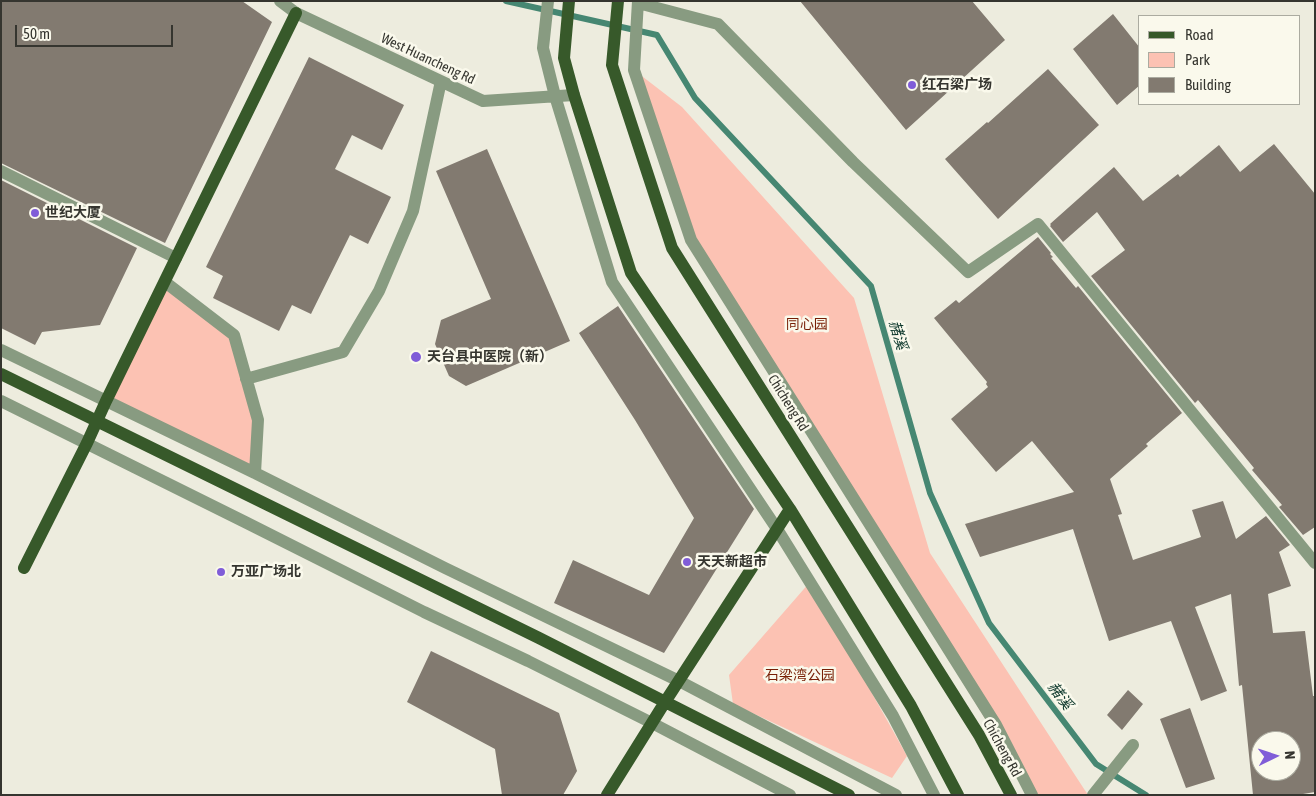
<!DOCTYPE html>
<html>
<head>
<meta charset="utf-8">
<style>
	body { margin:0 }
	#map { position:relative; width:1316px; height:796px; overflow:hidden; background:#edecde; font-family:"Asap Condensed",sans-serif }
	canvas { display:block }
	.frame { position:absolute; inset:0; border:2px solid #35352f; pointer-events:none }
	.legend { position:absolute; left:1138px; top:15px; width:162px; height:90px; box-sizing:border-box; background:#faf9ec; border:1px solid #ababa0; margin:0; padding:6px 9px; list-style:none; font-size:15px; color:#35352f }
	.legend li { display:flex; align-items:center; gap:10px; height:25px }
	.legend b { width:25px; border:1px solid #ababa0 }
	.north { position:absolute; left:1251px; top:731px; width:50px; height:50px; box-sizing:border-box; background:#faf9ec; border:1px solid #ababa0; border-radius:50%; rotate:86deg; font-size:14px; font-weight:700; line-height:20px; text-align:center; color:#35352f }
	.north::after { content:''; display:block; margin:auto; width:18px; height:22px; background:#805dd8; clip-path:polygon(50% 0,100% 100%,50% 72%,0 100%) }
	.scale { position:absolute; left:15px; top:25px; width:158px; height:22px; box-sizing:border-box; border:2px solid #35352f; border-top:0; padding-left:6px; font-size:15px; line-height:18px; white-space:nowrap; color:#35352f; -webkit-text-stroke:4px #faf9ec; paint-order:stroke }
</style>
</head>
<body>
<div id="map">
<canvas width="1316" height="796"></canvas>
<div class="frame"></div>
<ul class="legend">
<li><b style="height:6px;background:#37592a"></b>Road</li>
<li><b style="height:14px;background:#fcc2b3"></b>Park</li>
<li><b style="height:14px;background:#827a70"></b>Building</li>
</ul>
<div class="north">N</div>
<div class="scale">50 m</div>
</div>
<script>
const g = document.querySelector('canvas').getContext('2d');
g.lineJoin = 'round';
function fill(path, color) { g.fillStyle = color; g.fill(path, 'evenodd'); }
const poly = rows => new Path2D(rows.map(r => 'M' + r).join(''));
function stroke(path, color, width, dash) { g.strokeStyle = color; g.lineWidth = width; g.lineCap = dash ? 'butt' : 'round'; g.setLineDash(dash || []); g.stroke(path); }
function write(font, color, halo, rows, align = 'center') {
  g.font = font + ' "Asap Condensed","Noto Sans SC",sans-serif'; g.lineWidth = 5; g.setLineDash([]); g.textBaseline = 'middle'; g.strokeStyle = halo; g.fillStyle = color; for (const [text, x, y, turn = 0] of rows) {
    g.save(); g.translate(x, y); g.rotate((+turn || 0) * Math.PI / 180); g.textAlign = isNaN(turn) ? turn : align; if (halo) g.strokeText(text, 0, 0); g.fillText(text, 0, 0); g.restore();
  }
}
fill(poly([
	[634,70,682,107,854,298,930,553,1088,795,1032,795,691,240],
	[165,282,234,335,258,420,255,473,107,402],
	[810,582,907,756,892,778,733,704,729,675]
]), '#fcc2b3');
stroke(poly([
	[506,1,657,35,695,98,871,286,930,493,989,623,1096,764,1146,795]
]), '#468772', 6);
fill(poly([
	[1,1,242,1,272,22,165,243,1,163],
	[800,1,972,1,1005,40,906,130],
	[1113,14,1140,48,1140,85,1117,105,1073,49],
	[309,57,404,105,382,150,352,135,335,169,391,197,368,244,350,235,311,314,292,305,279,331,213,298,223,276,206,267],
	[1048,69,1099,125,998,219,945,159,987,122,988,123],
	[1274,144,1315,194,1315,527,1303,535,1279,507,1282,505,1252,470,1254,468,1198,400,1195,403,1091,276,1125,250,1097,212,1063,242,1050,226,1051,225,1050,224,1114,167,1143,201,1178,174,1180,177,1219,145,1240,172],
	[487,149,570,341,466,386,449,376,435,344,441,320,491,299,436,171],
	[1,180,137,248,100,325,42,332,35,345,1,328],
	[1038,237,1051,253,1050,254,1053,257,1051,258,1076,288,1078,286,1182,413,1146,444,1148,446,1110,479,1122,514,1118,515,1133,560,1201,537,1192,510,1223,501,1236,539,1266,516,1290,545,1279,552,1291,586,1268,594,1273,633,1305,631,1313,696,1315,696,1315,792,1297,795,1253,795,1242,685,1239,686,1231,594,1195,607,1227,691,1201,701,1171,621,1109,641,1073,529,980,557,965,524,1074,492,1032,441,996,472,951,419,988,387,986,384,987,382,934,318,956,300,959,303],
	[1261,741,1291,741,1291,771,1261,771],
	[618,306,754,509,664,653,554,603,573,560,649,595,694,518,635,420,579,333],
	[431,651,559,713,577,771,563,795,502,795,495,749,407,702],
	[1128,690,1143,704,1122,730,1107,715],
	[1190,708,1215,779,1186,788,1160,719]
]), '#827a70');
stroke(poly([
	[280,1,296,13,483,101,574,95],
	[548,1,543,48,555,96,612,282,777,529,893,716,934,795],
	[638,1,634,70,691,240,996,725,1032,795],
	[638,3,718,24,853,162,968,272,1038,224,1315,563],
	[1,171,176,258],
	[165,282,234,335,258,420,255,473],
	[1,350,255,473,445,568,679,681,896,795],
	[246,379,343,352,379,291,413,211,441,81],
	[1,401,245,522,424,612,528,661,652,723,790,795],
	[1093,795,1133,745]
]), '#889b81', 12);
stroke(poly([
	[569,1,564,58,574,95,631,273,790,509,911,706,958,795],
	[618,1,612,65,672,248,979,735,1011,795],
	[1,374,539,638,849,795],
	[24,568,87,443,106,401,296,13],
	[607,795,665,702,790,509]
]), '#37592a', 12);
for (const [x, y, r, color] of [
	[912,85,5,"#805dd8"],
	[35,213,5,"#805dd8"],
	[416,357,6,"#805dd8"],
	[687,562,5,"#805dd8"],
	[221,572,5,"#805dd8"]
]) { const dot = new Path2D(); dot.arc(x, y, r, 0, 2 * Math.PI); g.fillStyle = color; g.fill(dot); stroke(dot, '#faf9ec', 2); }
write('14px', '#35352f', '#faf9ec', [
	["West Huancheng Rd",428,59,25],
	["Chicheng Rd",788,403,58],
	["Chicheng Rd",1002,748,61]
]);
write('bold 14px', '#35352f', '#faf9ec', [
	["红石梁广场",922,85],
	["世纪大厦",45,213],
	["天台县中医院（新）",427,357],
	["天天新超市",697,562],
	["万亚广场北",231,572]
], 'left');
write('14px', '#781f06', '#faf9ec', [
	["同心园",807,325],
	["石梁湾公园",800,676]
]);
write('italic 15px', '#0c372b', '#faf9ec', [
	["赭溪",898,335,74],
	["赭溪",1060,696,53]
]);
</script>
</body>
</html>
